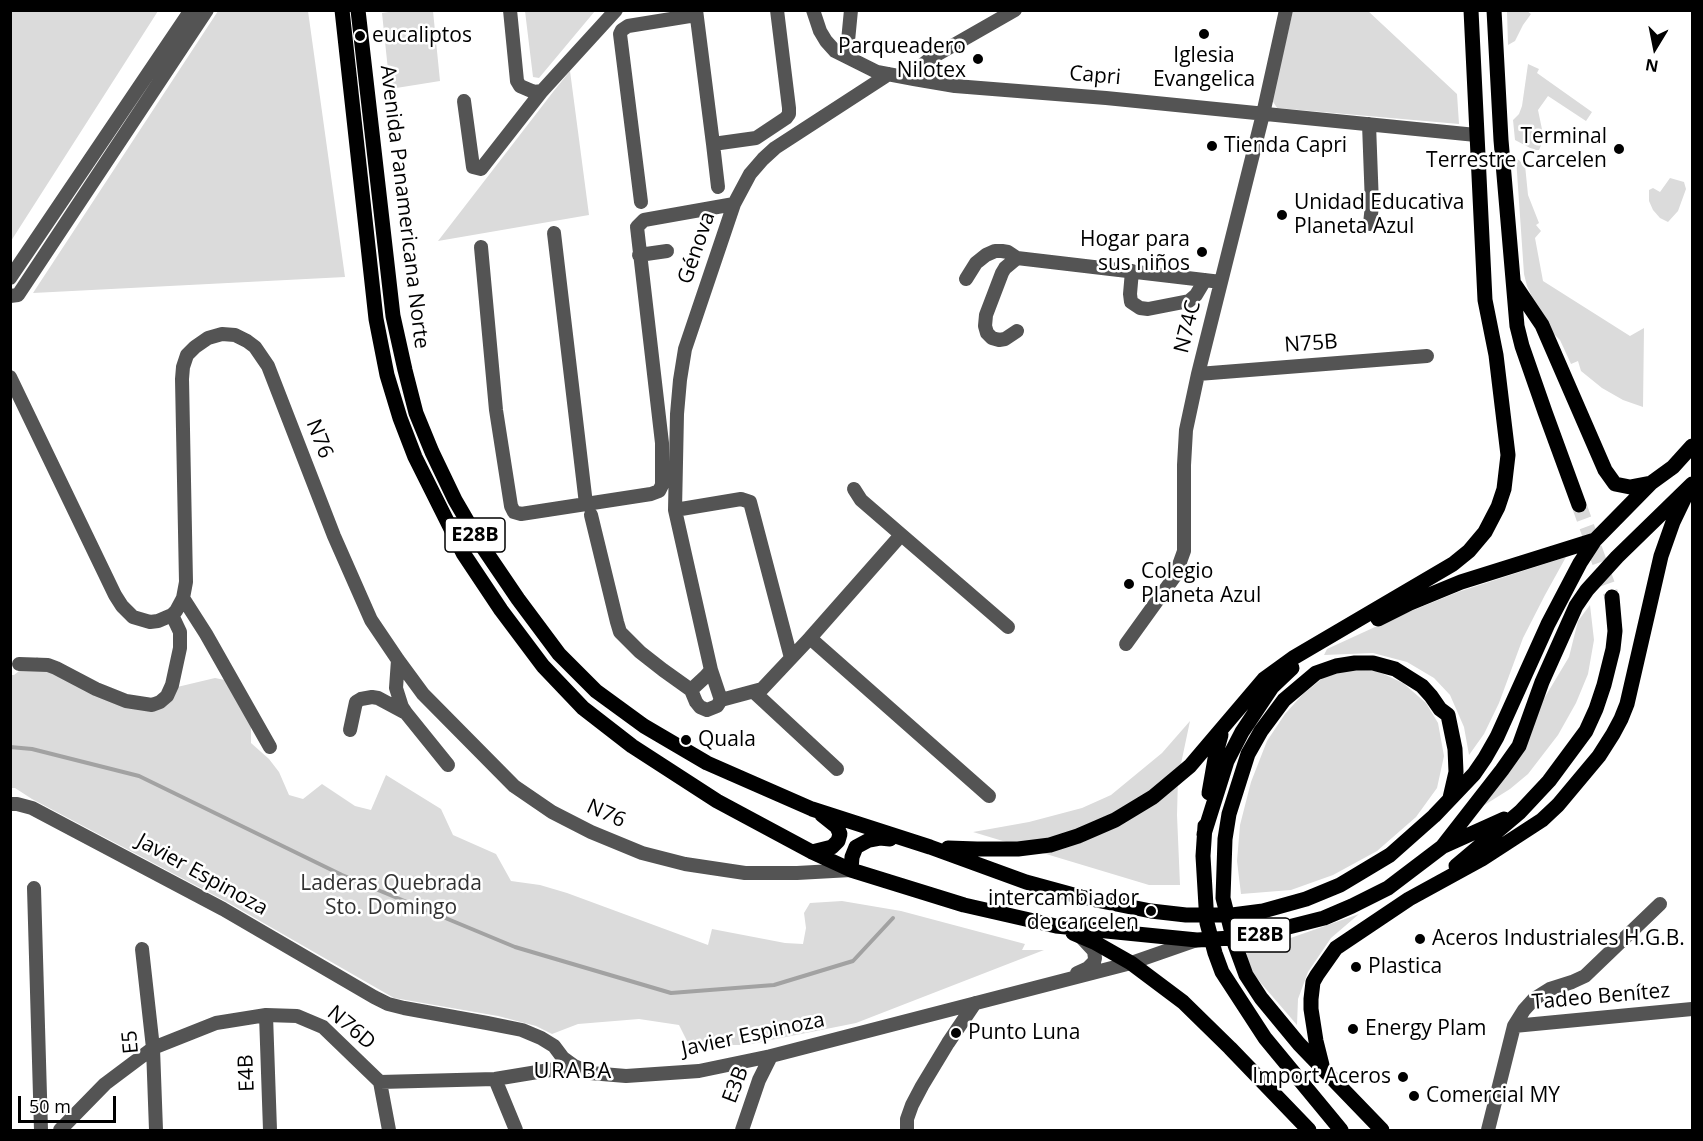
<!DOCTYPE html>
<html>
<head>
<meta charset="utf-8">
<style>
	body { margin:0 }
	#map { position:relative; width:1703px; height:1141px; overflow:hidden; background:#fff; font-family:"Open Sans",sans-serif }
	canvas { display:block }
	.frame { position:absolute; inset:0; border:12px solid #000; pointer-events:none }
	.north { position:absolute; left:1625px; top:18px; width:60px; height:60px; -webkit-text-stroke:4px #fff; paint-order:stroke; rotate:190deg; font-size:16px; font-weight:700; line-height:24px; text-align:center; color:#000 }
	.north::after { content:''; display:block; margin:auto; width:21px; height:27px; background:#000; clip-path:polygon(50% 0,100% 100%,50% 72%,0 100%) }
	.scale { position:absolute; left:18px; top:1096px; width:98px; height:27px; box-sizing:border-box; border:3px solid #000; border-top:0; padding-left:8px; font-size:18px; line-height:21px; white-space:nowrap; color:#000; -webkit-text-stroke:4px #fff; paint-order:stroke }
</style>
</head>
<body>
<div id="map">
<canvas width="1703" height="1141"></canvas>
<div class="frame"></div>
<div class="north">N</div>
<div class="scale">50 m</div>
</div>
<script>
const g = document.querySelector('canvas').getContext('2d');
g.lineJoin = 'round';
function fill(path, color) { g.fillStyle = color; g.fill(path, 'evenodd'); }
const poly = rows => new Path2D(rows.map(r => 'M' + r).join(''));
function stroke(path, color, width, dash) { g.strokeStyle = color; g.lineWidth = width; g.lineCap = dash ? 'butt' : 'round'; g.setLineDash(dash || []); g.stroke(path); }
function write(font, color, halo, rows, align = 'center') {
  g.font = font + ' "Open Sans",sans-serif'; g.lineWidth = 5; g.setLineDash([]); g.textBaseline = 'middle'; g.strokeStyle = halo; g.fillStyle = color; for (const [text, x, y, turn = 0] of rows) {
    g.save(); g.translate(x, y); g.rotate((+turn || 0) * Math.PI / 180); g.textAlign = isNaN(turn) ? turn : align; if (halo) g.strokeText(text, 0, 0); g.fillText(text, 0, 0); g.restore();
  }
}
fill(poly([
	[11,10,158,11,11,241,10,11],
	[402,10,433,11,440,81,390,89,382,13],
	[218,11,308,11,345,277,33,293],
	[525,11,525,10,595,11,539,78,533,77],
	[1293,11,1368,11,1457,94,1459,124,1277,108,1272,100],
	[1507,11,1527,11,1531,14,1523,25,1515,41,1508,45],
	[1528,64,1539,69,1537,73,1592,112,1586,121,1548,96,1538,110,1544,139,1539,150,1534,150,1515,140,1513,120,1519,114,1522,106],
	[570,71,589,215,438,241,553,92],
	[1516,158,1525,165,1528,195,1539,223,1536,225,1541,231,1535,238,1543,281,1630,336,1644,328,1643,407,1623,400,1602,388,1581,371,1578,361,1571,364,1560,340,1553,333,1533,299,1527,286,1524,274],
	[1670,178,1684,182,1686,189,1678,211,1668,222,1660,218,1653,210,1649,201,1649,190,1653,188,1660,192],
	[1566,557,1545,595,1523,638,1499,703,1484,734,1469,755,1464,727,1450,695,1434,678,1407,662,1373,653,1324,655,1327,649,1399,616,1458,592],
	[1590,605,1594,640,1588,674,1576,703,1558,735,1528,774,1510,789,1475,811,1521,737,1569,657,1578,621],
	[37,657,89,687,152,707,173,688,215,678,230,681,251,717,251,743,269,759,279,772,289,795,303,799,322,784,355,806,371,810,386,775,441,809,453,835,496,854,511,881,540,885,567,893,708,945,712,929,785,943,803,944,806,928,804,913,810,903,842,901,901,911,1025,944,1022,950,1044,950,856,1023,746,1045,689,1045,679,1025,639,1019,578,1024,552,1034,536,1026,498,1016,394,998,227,902,32,799,15,788,11,788,10,675,14,675],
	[1350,670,1377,671,1403,683,1426,703,1438,723,1444,756,1437,788,1416,817,1377,851,1333,875,1291,890,1241,894,1237,861,1240,825,1251,782,1267,741,1285,714,1303,694,1324,677],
	[1190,721,1178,778,1177,815,1180,885,1149,885,973,832,1029,822,1082,808,1111,795,1162,753],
	[1359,914,1331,938,1308,972,1298,999,1297,1025,1254,975,1245,954]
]), '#dbdbdb');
stroke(poly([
	[10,747,32,749,139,776,342,875,515,947,671,993,774,985,853,961,893,918]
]), '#a2a2a2', 4);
stroke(poly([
	[1579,505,1612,597]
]), '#d9d9d9', 15, [15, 8]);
stroke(poly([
	[510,10,517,81,520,86,534,92,542,91,616,10],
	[696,10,713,144,756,138,786,118,789,114,789,108,777,10],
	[813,10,820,31,826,41,835,51,877,72,914,79,955,86,1106,98,1476,135],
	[851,10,848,41,854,60],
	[914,79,920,67,931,58,1015,10],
	[464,101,473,167,481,169,542,91],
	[1369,124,1372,205,1370,224],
	[713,144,718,187],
	[641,202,620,34,622,30,628,26,696,15],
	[554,233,586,504],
	[481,247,496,410,511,506,514,512,521,514,651,494,659,491,662,485,662,443,637,227,644,220,734,204],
	[639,255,667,251],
	[1132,271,1130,294,1131,302,1140,308,1148,309,1189,301,1196,295,1205,280],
	[10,278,191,10],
	[966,279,976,263,986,255,995,251,1002,251,1008,252,1017,258],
	[10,296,18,295,207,10],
	[1017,331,1005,339,999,340,992,338,987,333,985,326,986,315,1002,273,1005,268,1017,258,1221,282],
	[1198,374,1427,356],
	[10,377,115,595,122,606,133,617,150,622,158,621,172,615,176,611,183,598,186,582,182,379,183,367,187,355,195,347,208,338,222,334,235,335,247,341,255,347,268,366,334,536,371,620,398,660,423,694,514,786,552,812,591,832,642,853,685,864,745,873,797,873,851,870],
	[854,489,861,500,1008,627],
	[675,510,741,499,750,502,791,658],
	[591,515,617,622,620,632,640,652,663,670,691,690,696,702,700,707,707,710,717,706,721,700,762,689,810,638,901,535],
	[183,598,206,634,270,747],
	[810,638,989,796],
	[1126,644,1175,576,1184,551,1184,465,1186,430,1198,374,1263,114,1286,10],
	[398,660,396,688,402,707,406,713,448,765],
	[19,664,48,665,56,668,96,689,126,701,152,705,160,702,167,696,172,685,180,648,180,632,172,615],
	[691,690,705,677,711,670],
	[754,692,837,769],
	[721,700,711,670,675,510,677,414,680,380,685,349,734,204,750,174,763,159,775,148,889,74],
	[350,730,356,702,361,699,372,697,378,698,406,713],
	[10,804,17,804,32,808,223,909,374,997,388,1004,404,1008,487,1023,522,1030,541,1038,554,1046,563,1058,574,1066,590,1073,626,1076,699,1071,771,1056,1131,963,1197,940],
	[34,888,41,1130],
	[142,949,153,1048,156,1130],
	[1077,973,1088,968,1094,962,1095,958,1094,951,1081,937],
	[266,1015,270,1130],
	[1514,1026,1692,1009],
	[495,1079,516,1130],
	[380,1082,389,1130],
	[60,1130,105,1084,153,1048,216,1023,266,1015,297,1016,323,1027,380,1082,495,1079,574,1066],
	[742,1130,759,1080,771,1056],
	[907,1130,907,1119,912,1105,922,1086,948,1043,975,1003],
	[1488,1130,1514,1026,1524,1010,1534,999,1550,989,1572,982,1585,976,1660,904]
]), '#545454', 14);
stroke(poly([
	[342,10,376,319,387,375,400,418,415,457,463,553,501,610,543,666,583,708,632,746,717,801,812,852,851,870,964,905,1056,926,1197,940,1249,937,1324,918,1352,906,1388,888,1442,847,1502,770,1519,746,1542,682,1576,606,1587,590,1617,557,1692,484],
	[358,10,393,316,405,370,416,413,432,452,455,500,480,543,518,599,559,654,596,691,644,726,707,763,812,809,930,847,1026,882,1081,897,1151,911,1186,915,1232,915,1263,911,1306,899,1340,885,1390,855,1434,816,1474,774,1485,758,1497,737,1548,624,1580,563,1595,540,1651,483,1673,467,1692,446],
	[1494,10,1501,140,1517,326,1522,346,1545,412,1579,505],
	[1515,285,1542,325,1605,470,1615,484,1630,487,1651,483],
	[1378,619,1410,603,1461,582,1595,540],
	[1209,793,1216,753,1221,735],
	[1205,826,1203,856,1207,923,1215,953,1222,972,1265,1038,1341,1130],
	[1204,834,1227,761,1242,732,1272,687,1292,668],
	[1444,846,1504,819],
	[948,848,977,849,1018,849,1050,845,1078,836,1115,820,1153,797,1190,766,1264,679,1293,658,1453,564,1469,551,1485,532,1498,507,1504,489,1508,455,1496,355,1485,300,1471,10],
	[812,852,832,847,838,841,840,834,837,827,822,815],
	[1456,866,1520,812,1549,781,1586,731,1596,709,1604,685,1613,649,1615,631,1612,597],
	[851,870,852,857,856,847,869,840,880,838,890,839],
	[1073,933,1094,942,1131,963,1183,1002,1230,1048,1309,1130],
	[1322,1065,1316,1041,1311,1009,1311,999,1313,982,1317,975,1336,948,1409,899,1482,859,1542,820,1558,805,1599,756,1613,734,1621,719,1627,704,1661,556,1673,522,1685,497],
	[1382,1130,1299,1044,1261,998,1246,975,1235,945,1223,898,1225,839,1229,814,1248,754,1261,731,1284,700,1316,673,1336,666,1355,663,1373,663,1395,669,1422,686,1431,696,1440,709,1448,715,1455,749,1456,772,1450,798]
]), '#000', 15);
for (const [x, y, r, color] of [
	[1204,34,6,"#000"],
	[360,36,6,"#000"],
	[978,59,6,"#000"],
	[1212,146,6,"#000"],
	[1619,149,6,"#000"],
	[1282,215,6,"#000"],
	[1202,252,6,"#000"],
	[1129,584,6,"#000"],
	[686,740,6,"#000"],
	[1151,911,6,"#000"],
	[1420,939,6,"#000"],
	[1356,967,6,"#000"],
	[1353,1029,6,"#000"],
	[956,1033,6,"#000"],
	[1403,1077,6,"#000"],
	[1414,1096,6,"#000"]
]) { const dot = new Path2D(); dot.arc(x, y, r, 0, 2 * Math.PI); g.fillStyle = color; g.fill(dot); stroke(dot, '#fff', 2); }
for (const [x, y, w] of [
	[475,535,60],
	[1260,935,60]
]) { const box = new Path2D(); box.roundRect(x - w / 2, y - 17, w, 34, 4.5); g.fillStyle = '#fff'; g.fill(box); stroke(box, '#000', 1.5); }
write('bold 20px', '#000', null, [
	["E28B",475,535],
	["E28B",1260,935]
]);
write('21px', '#000', '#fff', [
	["eucaliptos",372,36],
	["Parqueadero",966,47,"right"],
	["Nilotex",966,71,"right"],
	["Iglesia",1204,56,"center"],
	["Evangelica",1204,80,"center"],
	["Terminal",1607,137,"right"],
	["Terrestre Carcelen",1607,161,"right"],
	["Tienda Capri",1224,146],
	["Unidad Educativa",1294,203],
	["Planeta Azul",1294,227],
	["Hogar para",1190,240,"right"],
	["sus niños",1190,264,"right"],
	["Colegio",1141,572],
	["Planeta Azul",1141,596],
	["Quala",698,740],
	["intercambiador",1139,899,"right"],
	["de carcelen",1139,923,"right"],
	["Aceros Industriales H.G.B.",1432,939],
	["Plastica",1368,967],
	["Energy Plam",1365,1029],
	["Punto Luna",968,1033],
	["Import Aceros",1391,1077,"right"],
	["Comercial MY",1426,1096]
], 'left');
write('21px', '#000', '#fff', [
	["Capri",1095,76,5],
	["Avenida Panamericana Norte",404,207,83],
	["Génova",697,248,-71],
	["N74C",1188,327,-76],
	["N75B",1311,344,-4],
	["N76",319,439,69],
	["N76",606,814,24],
	["Javier Espinoza",202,875,29],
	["Tadeo Benítez",1601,997,-5],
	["N76D",351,1028,40],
	["Javier Espinoza",753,1035,-12],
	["E5",131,1042,-95],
	["E4B",247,1073,-92],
	["E3B",736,1085,-69]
]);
write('21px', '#323232', '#fff', [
	["Laderas Quebrada",391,884],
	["Sto. Domingo",391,908]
]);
g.letterSpacing = '1.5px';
write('22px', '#000', '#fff', [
	["URABA",573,1072]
]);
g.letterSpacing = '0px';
</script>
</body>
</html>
